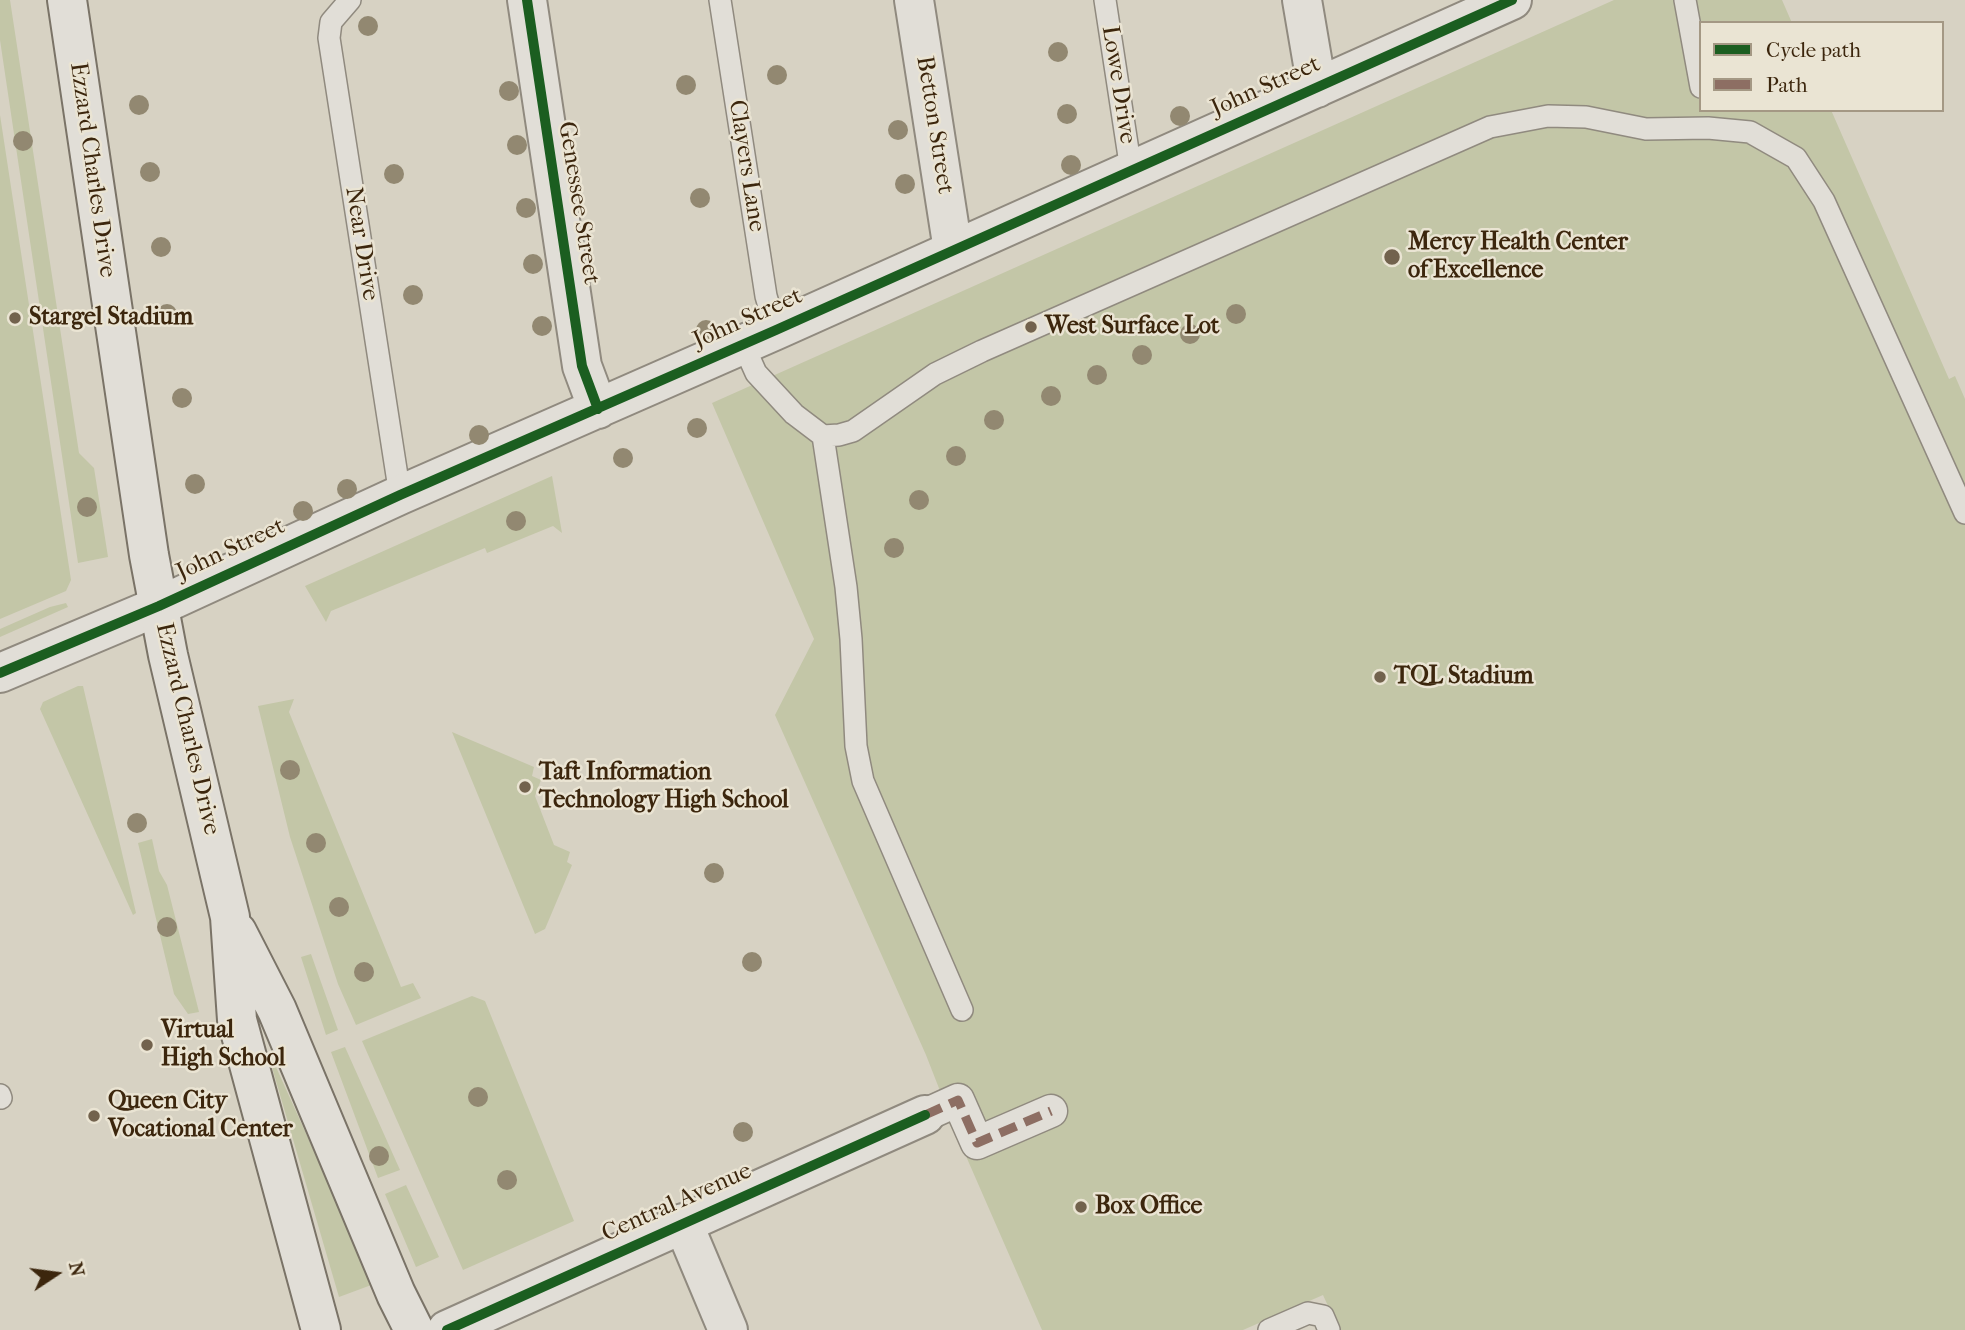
<!DOCTYPE html>
<html>
<head>
<meta charset="utf-8">
<style>
	body { margin:0 }
	#map { position:relative; width:1965px; height:1330px; overflow:hidden; background:#d7d2c3; font-family:"IM FELL French Canon",serif }
	canvas { display:block }
	.legend { position:absolute; left:1699px; top:21px; width:245px; height:91px; box-sizing:border-box; background:#eae4d3; border:2px solid #a49884; margin:0; padding:9px 12px; list-style:none; font-size:21px; color:#3c260d }
	.legend li { display:flex; align-items:center; gap:14px; height:35px }
	.legend b { width:35px; border:2px solid #a49884 }
	.north { position:absolute; left:21px; top:1239px; width:70px; height:70px; -webkit-text-stroke:5px #eae4d3; paint-order:stroke; rotate:77deg; font-size:19px; font-weight:700; line-height:28px; text-align:center; color:#3c260d }
	.north::after { content:''; display:block; margin:auto; width:24px; height:32px; background:#3c260d; clip-path:polygon(50% 0,100% 100%,50% 72%,0 100%) }
</style>
</head>
<body>
<div id="map">
<canvas width="1965" height="1330"></canvas>
<ul class="legend">
<li><b style="height:9px;background:#1b5e20"></b>Cycle path</li>
<li><b style="height:9px;background:#8d6e63"></b>Path</li>
</ul>
<div class="north">N</div>
</div>
<script>
const g = document.querySelector('canvas').getContext('2d');
g.lineJoin = 'round';
function fill(path, color) { g.fillStyle = color; g.fill(path, 'evenodd'); }
const poly = rows => new Path2D(rows.map(r => 'M' + r).join(''));
function stroke(path, color, width, dash) { g.strokeStyle = color; g.lineWidth = width; g.lineCap = dash ? 'butt' : 'round'; g.setLineDash(dash || []); g.stroke(path); }
function write(font, color, halo, rows, align = 'center') {
  g.font = font + ' "IM FELL French Canon",serif'; g.lineWidth = 5; g.setLineDash([]); g.textBaseline = 'middle'; g.strokeStyle = halo; g.fillStyle = color; for (const [text, x, y, turn = 0] of rows) {
    g.save(); g.translate(x, y); g.rotate((+turn || 0) * Math.PI / 180); g.textAlign = isNaN(turn) ? turn : align; if (halo) g.strokeText(text, 0, 0); g.fillText(text, 0, 0); g.restore();
  }
}
fill(poly([
	[0,0,10,0,79,453,94,468,108,557,78,563,0,40],
	[1614,0,1782,0,1792,23,1701,23,1701,110,1831,110,1949,379,1955,376,1965,399,1965,1330,1339,1330,1323,1295,1243,1330,1042,1330,962,1147,926,1055,775,715,814,639,712,403],
	[0,115,71,580,66,591,0,619],
	[552,476,562,533,553,526,487,553,485,548,331,611,326,622,305,586],
	[66,603,68,607,0,637,0,629,50,607],
	[78,686,83,686,136,913,133,915,40,709,43,702],
	[294,699,289,712,401,987,413,983,421,998,356,1025,338,984,290,837,258,706],
	[452,732,534,767,532,776,541,780,535,796,554,845,570,852,567,862,572,865,545,929,535,934],
	[152,839,159,871,167,885,199,1012,188,1014,174,994,138,843],
	[311,954,338,1030,326,1035,301,957],
	[472,996,485,1001,574,1221,463,1270,362,1041],
	[345,1047,400,1170,378,1178,331,1052],
	[271,1056,374,1284,339,1297,269,1057],
	[406,1185,439,1257,416,1267,385,1194]
]), '#c3c6a7');
const service = poly([
	[350,0,331,22,329,38,400,495],
	[720,0,766,296,776,330],
	[1105,0,1131,170],
	[1685,0,1701,87],
	[743,344,756,373,794,414,823,436,846,587,851,639,856,746,863,781,962,1010],
	[823,436,839,435,853,431,935,374,982,351,1490,127,1548,116,1586,117,1646,129,1708,128,1750,132,1796,158,1824,201,1965,513],
	[0,1095,1,1098],
	[1269,1330,1308,1313,1323,1316,1329,1330]
]);
const pedestrian = poly([
	[925,1115,958,1100,977,1143,1051,1111]
]);
const minor = poly([
	[527,0,582,366,598,409],
	[914,0,953,250],
	[1302,0,1317,88],
	[0,673,159,606,400,495,776,330,1512,0],
	[683,1223,728,1330],
	[447,1330,925,1115]
]);
const secondary = poly([
	[67,0,149,555,168,655,230,917,237,1020,321,1330],
	[237,932,277,1010,396,1294,414,1330]
]);
stroke(service, '#908a7f', 24);
stroke(pedestrian, '#908a7f', 35);
stroke(minor, '#908a7f', 42);
stroke(secondary, '#7a7367', 42);
stroke(service, '#e1ded7', 21);
stroke(pedestrian, '#e1ded7', 32);
stroke(minor, '#e1ded7', 38);
stroke(secondary, '#e1ded7', 38);
stroke(poly([
	[925,1115,958,1100,977,1143,1051,1111]
]), '#8d6e63', 9, [18, 9]);
stroke(poly([
	[527,0,582,366,598,409],
	[0,673,159,606,400,495,776,330,1512,0],
	[447,1330,925,1115]
]), '#1b5e20', 10);
g.fillStyle = '#928871';
for (const [x, y] of [
	[368,26],
	[1058,52],
	[777,75],
	[686,85],
	[509,91],
	[139,105],
	[1067,114],
	[1180,116],
	[898,130],
	[23,141],
	[517,145],
	[1071,165],
	[150,172],
	[394,174],
	[905,184],
	[700,198],
	[526,208],
	[161,247],
	[533,264],
	[413,295],
	[167,314],
	[1236,314],
	[542,326],
	[706,330],
	[1190,334],
	[1142,355],
	[1097,375],
	[1051,396],
	[182,398],
	[994,420],
	[697,428],
	[479,435],
	[956,456],
	[623,458],
	[195,484],
	[347,489],
	[919,500],
	[87,507],
	[303,511],
	[516,521],
	[894,548],
	[290,770],
	[137,823],
	[316,843],
	[714,873],
	[339,907],
	[167,927],
	[752,962],
	[364,972],
	[478,1097],
	[743,1132],
	[379,1156],
	[507,1180]
]) { g.beginPath(); g.arc(x, y, 10, 0, 2 * Math.PI); g.fill(); }
for (const [x, y, r, color] of [
	[1392,257,9,"#72624d"],
	[15,318,7,"#72624d"],
	[1031,327,7,"#72624d"],
	[1380,677,7,"#72624d"],
	[525,787,7,"#72624d"],
	[147,1045,7,"#72624d"],
	[94,1116,7,"#72624d"],
	[1081,1207,7,"#72624d"]
]) { const dot = new Path2D(); dot.arc(x, y, r, 0, 2 * Math.PI); g.fillStyle = color; g.fill(dot); stroke(dot, '#eae4d3', 2.5); }
write('24px', '#3c260d', '#eae4d3', [
	["Lowe Drive",1118,85,81],
	["John Street",1266,87,-24],
	["Betton Street",934,125,81],
	["Clayers Lane",746,166,81],
	["Ezzard Charles Drive",92,170,82],
	["Genessee Street",578,203,81],
	["Near Drive",361,244,81],
	["John Street",748,319,-24],
	["John Street",231,550,-25],
	["Ezzard Charles Drive",187,729,77],
	["Central Avenue",677,1203,-24]
]);
write('bold 24px', '#3c260d', '#eae4d3', [
	["Mercy Health Center",1408,243],
	["of Excellence",1408,271],
	["Stargel Stadium",29,318],
	["West Surface Lot",1045,327],
	["TQL Stadium",1394,677],
	["Taft Information",539,773],
	["Technology High School",539,801],
	["Virtual",161,1031],
	["High School",161,1059],
	["Queen City",108,1102],
	["Vocational Center",108,1130],
	["Box Office",1095,1207]
], 'left');
</script>
</body>
</html>
